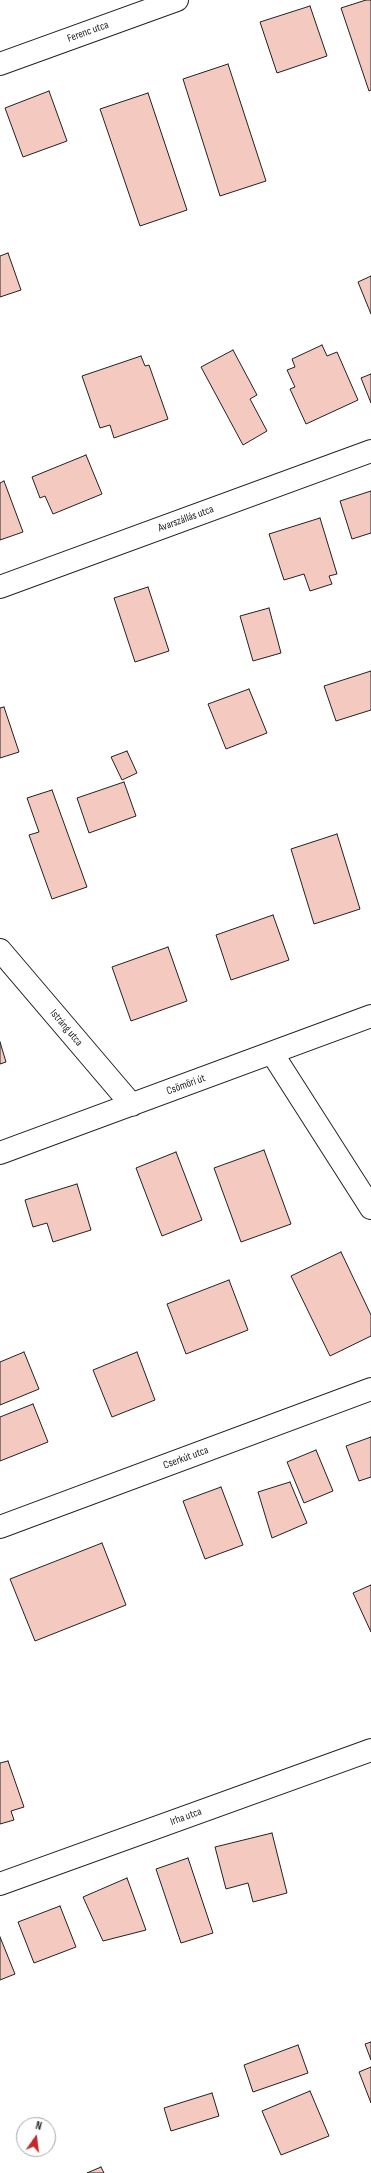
<!DOCTYPE html>
<html>
<head>
<meta charset="utf-8">
<style>
	body { margin:0 }
	#map { position:relative; width:371px; height:2173px; overflow:hidden; background:#fff; font-family:"Sofia Sans Condensed",sans-serif }
	canvas { display:block }
	.north { position:absolute; left:16px; top:2117px; width:40px; height:40px; box-sizing:border-box; background:#fff; border:1px solid #a7a7a7; border-radius:50%; rotate:14deg; font-size:11px; font-weight:700; line-height:16px; text-align:center; color:#222 }
	.north::after { content:''; display:block; margin:auto; width:14px; height:18px; background:#c62828; clip-path:polygon(50% 0,100% 100%,50% 72%,0 100%) }
</style>
</head>
<body>
<div id="map">
<canvas width="371" height="2173"></canvas>
<div class="north">N</div>
</div>
<script>
const g = document.querySelector('canvas').getContext('2d');
g.lineJoin = 'round';
function fill(path, color) { g.fillStyle = color; g.fill(path, 'evenodd'); }
const poly = rows => new Path2D(rows.map(r => 'M' + r).join(''));
function stroke(path, color, width, dash) { g.strokeStyle = color; g.lineWidth = width; g.lineCap = dash ? 'butt' : 'round'; g.setLineDash(dash || []); g.stroke(path); }
function write(font, color, halo, rows, align = 'center') {
  g.font = font + ' "Sofia Sans Condensed",sans-serif'; g.lineWidth = 3; g.setLineDash([]); g.textBaseline = 'middle'; g.strokeStyle = halo; g.fillStyle = color; for (const [text, x, y, turn = 0] of rows) {
    g.save(); g.translate(x, y); g.rotate((+turn || 0) * Math.PI / 180); g.textAlign = isNaN(turn) ? turn : align; if (halo) g.strokeText(text, 0, 0); g.fillText(text, 0, 0); g.restore();
  }
}
const building = poly([
	[366,0,371,0,371,90,369,91,341,8,366,0],
	[310,6,327,56,277,73,260,22,310,6],
	[228,64,266,181,220,196,183,79,228,64],
	[49,91,67,141,23,157,5,108,49,91],
	[148,93,187,210,140,226,100,109,148,93],
	[8,253,21,290,0,297,0,256,8,253],
	[371,276,371,314,358,282,371,276],
	[322,345,327,356,337,352,358,400,306,424,290,389,295,387,287,370,295,367,292,359,322,345],
	[233,350,257,395,250,399,267,431,243,445,201,367,233,350],
	[141,356,145,366,149,365,168,419,114,438,110,425,100,428,82,376,141,356],
	[371,374,371,403,361,378,371,374],
	[86,455,102,494,53,514,45,496,40,498,32,477,86,455],
	[4,481,23,532,0,540,0,483,4,481],
	[371,491,371,533,352,539,340,501,371,491],
	[320,518,337,574,329,576,332,584,310,591,304,574,284,580,269,534,320,518],
	[148,587,169,651,135,662,114,598,148,587],
	[269,608,281,653,253,661,240,616,269,608],
	[371,671,371,710,336,721,324,686,371,671],
	[249,689,267,733,226,749,208,704,249,689],
	[4,707,19,752,0,758,0,708,4,707],
	[127,751,137,773,122,780,111,757,127,751],
	[124,782,136,816,89,833,77,798,124,782],
	[52,790,87,887,52,899,29,835,39,832,27,798,52,790],
	[337,834,360,909,314,924,291,849,337,834],
	[273,915,289,960,231,980,216,935,273,915],
	[168,947,187,1001,131,1021,112,967,168,947],
	[0,1042,6,1062,0,1064,0,1042],
	[264,1150,291,1224,241,1242,214,1168,264,1150],
	[176,1152,202,1220,162,1236,136,1168,176,1152],
	[77,1184,91,1230,53,1242,47,1223,33,1227,25,1200,77,1184],
	[341,1252,371,1315,371,1336,330,1356,291,1276,341,1252],
	[229,1280,248,1330,186,1354,167,1304,229,1280],
	[24,1352,39,1389,0,1405,0,1362,24,1352],
	[137,1352,155,1400,112,1417,93,1370,137,1352],
	[33,1404,48,1442,0,1461,0,1417,33,1404],
	[371,1437,371,1477,359,1481,346,1446,371,1437],
	[316,1450,333,1491,304,1503,287,1462,316,1450],
	[290,1482,307,1523,272,1538,258,1492,290,1482],
	[221,1487,243,1545,205,1559,183,1501,221,1487],
	[102,1543,126,1605,35,1641,10,1579,102,1543],
	[371,1585,371,1632,353,1593,371,1585],
	[8,1761,24,1807,11,1811,14,1820,0,1824,0,1763,8,1761],
	[272,1833,287,1893,253,1902,248,1883,226,1889,215,1847,272,1833],
	[188,1858,213,1933,181,1943,156,1869,188,1858],
	[127,1878,146,1930,103,1941,83,1897,127,1878],
	[60,1906,76,1947,34,1963,18,1922,60,1906],
	[0,1937,15,1974,0,1980,0,1937],
	[371,2042,371,2060,365,2044,371,2042],
	[298,2045,308,2073,253,2092,244,2065,298,2045],
	[371,2067,371,2103,359,2072,371,2067],
	[310,2091,329,2136,281,2155,262,2111,310,2091],
	[212,2093,219,2116,171,2131,164,2108,212,2093],
	[101,2167,104,2173,87,2173,101,2167]
]);
fill(building, '#f3c9c0');
stroke(building, '#222', 1);
const minor = poly([
	[0,64,177,0],
	[0,587,371,451],
	[0,950,132,1105],
	[272,1053,371,1208],
	[0,1153,371,1016],
	[0,1527,371,1389],
	[0,1884,371,1750]
]);
stroke(minor, '#222', 24);
stroke(minor, '#fff', 22);
write('11px', '#222', '#fff', [
	["Ferenc utca",88,32,-20],
	["Avarszállás utca",186,519,-20],
	["Istráng utca",66,1028,50],
	["Csömöri út",186,1085,-20],
	["Cserkút utca",186,1458,-20],
	["Irha utca",186,1817,-20]
]);
</script>
</body>
</html>
